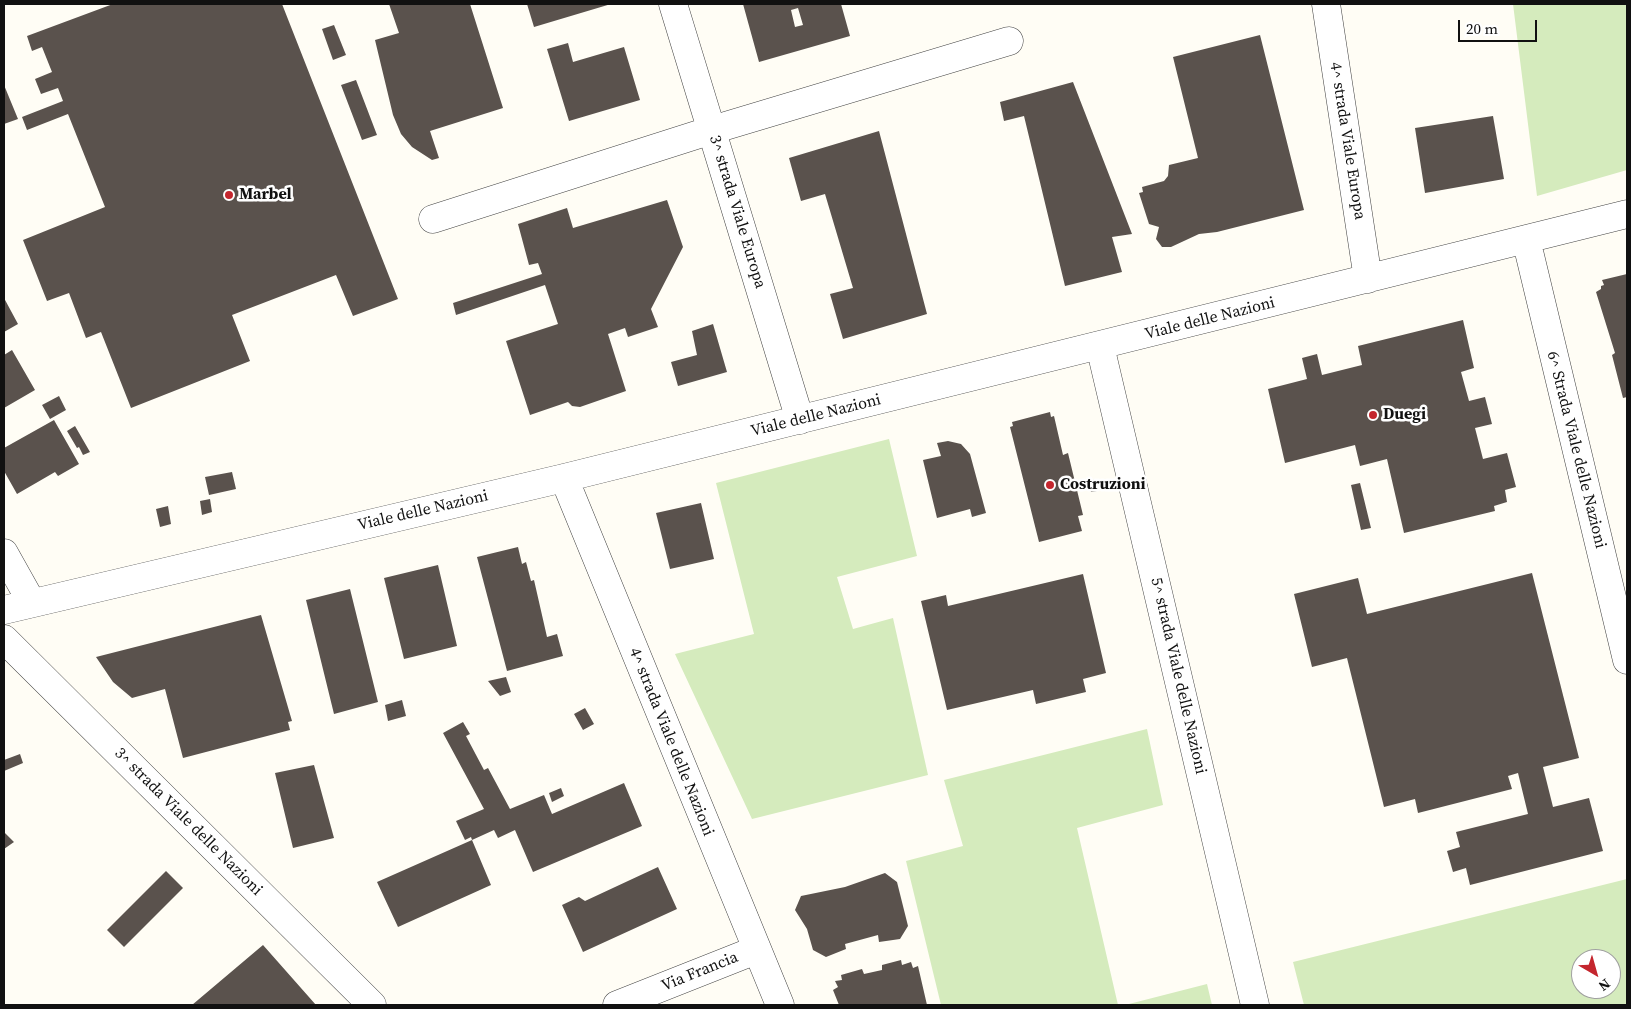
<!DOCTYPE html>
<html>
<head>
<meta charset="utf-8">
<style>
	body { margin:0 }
	#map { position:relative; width:1631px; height:1009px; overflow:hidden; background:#fffdf5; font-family:"Source Serif 4",serif }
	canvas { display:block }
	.frame { position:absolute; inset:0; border:5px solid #111; pointer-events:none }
	.north { position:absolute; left:1571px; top:949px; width:50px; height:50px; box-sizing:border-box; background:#fff; border:1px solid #a0a0a0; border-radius:50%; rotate:142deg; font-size:14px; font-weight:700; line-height:20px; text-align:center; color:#111 }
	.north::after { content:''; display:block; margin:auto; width:18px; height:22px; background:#c4262e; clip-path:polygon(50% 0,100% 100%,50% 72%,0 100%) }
	.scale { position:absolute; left:1458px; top:20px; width:79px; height:22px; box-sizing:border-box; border:2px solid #111; border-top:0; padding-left:6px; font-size:15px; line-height:18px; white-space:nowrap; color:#111; -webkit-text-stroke:4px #fff; paint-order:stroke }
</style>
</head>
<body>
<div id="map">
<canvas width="1631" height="1009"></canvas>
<div class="frame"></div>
<div class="north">N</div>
<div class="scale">20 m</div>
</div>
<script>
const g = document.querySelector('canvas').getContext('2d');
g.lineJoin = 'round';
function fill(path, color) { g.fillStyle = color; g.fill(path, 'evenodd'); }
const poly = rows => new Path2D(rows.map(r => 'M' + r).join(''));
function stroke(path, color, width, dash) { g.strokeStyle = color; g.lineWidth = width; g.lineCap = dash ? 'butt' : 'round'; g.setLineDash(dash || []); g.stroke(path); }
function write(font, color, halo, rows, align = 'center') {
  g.font = font + ' "Source Serif 4",serif'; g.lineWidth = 5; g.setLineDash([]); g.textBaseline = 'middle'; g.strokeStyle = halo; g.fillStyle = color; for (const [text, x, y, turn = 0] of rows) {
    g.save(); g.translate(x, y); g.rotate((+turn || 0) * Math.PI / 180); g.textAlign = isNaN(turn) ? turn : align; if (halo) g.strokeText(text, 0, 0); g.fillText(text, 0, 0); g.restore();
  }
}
fill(poly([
	[1513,4,1627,4,1627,170,1537,196],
	[889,439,917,556,837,577,853,629,893,618,928,775,752,819,675,654,754,634,716,483],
	[1147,729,1163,805,1077,828,1118,1005,941,1005,906,861,963,846,944,780],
	[1627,879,1627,1005,1304,1005,1293,962],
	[1581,959,1611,959,1611,989,1581,989],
	[1207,984,1212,1005,1125,1005]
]), '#d5ebbd');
fill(poly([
	[113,4,282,4,398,299,353,316,336,275,232,315,250,361,131,408,101,332,86,338,69,293,47,301,23,240,105,207,68,114,27,130,22,117,63,101,58,88,41,94,35,79,52,72,42,47,32,51,27,36],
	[389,4,470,4,503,108,430,131,439,158,432,160,412,147,401,134,393,115,375,40,399,33],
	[527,4,611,4,534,27],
	[743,4,841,4,850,36,759,62],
	[798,8,803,25,795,27,791,10],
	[334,25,346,55,333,60,322,29],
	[1260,35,1304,210,1217,232,1199,234,1171,247,1162,247,1156,239,1159,227,1149,224,1139,193,1143,192,1142,187,1164,181,1168,176,1169,165,1198,158,1173,57],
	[568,43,573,62,624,47,640,100,569,121,547,49],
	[356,80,377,135,362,140,341,85],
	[1073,82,1132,234,1112,237,1122,272,1065,286,1024,116,1004,121,1000,102],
	[4,85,18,119,4,124],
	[1493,116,1504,179,1425,193,1415,128],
	[879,131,927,314,843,339,830,294,853,288,825,194,801,201,789,158],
	[667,200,683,247,651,309,658,327,628,337,625,328,608,334,626,391,580,407,572,406,568,402,530,415,506,341,558,324,545,285,456,315,453,303,542,274,538,263,529,265,518,224,567,208,573,228],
	[1627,274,1627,397,1623,398,1612,355,1615,353,1596,292,1601,289,1601,286,1604,285,1602,280],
	[4,298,18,324,4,332],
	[1463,320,1474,368,1461,372,1469,401,1485,397,1492,424,1475,428,1483,459,1507,453,1516,487,1505,490,1507,502,1494,506,1495,511,1404,533,1387,459,1360,466,1355,445,1285,463,1268,389,1307,379,1302,358,1317,354,1322,375,1362,365,1358,346],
	[713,324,727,372,678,386,671,362,697,355,692,331],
	[12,350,35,390,4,408,4,355],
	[59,396,66,410,50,419,42,405],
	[1050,412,1051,417,1054,416,1063,455,1068,453,1083,515,1078,516,1082,531,1039,542,1010,427,1013,426,1012,422],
	[54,420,79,464,58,476,55,472,17,494,4,471,4,448],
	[75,426,90,452,83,455,79,447,77,448,67,431],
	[948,441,961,444,970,454,986,513,972,517,970,509,937,518,923,460,941,456,937,443],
	[232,472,236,489,209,495,205,477],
	[1094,479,1097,491,1091,492,1088,480],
	[1360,483,1371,528,1361,530,1351,485],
	[210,499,212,512,202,515,200,501],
	[701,503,714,559,670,569,656,513],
	[168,506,171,524,160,527,156,509],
	[518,547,522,564,526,562,531,581,534,580,547,637,557,634,563,656,507,671,477,557],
	[438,565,457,646,404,659,384,578],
	[1532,573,1579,758,1543,767,1553,807,1589,798,1603,851,1470,885,1466,868,1453,872,1447,851,1460,847,1456,832,1528,814,1518,773,1508,776,1512,789,1418,813,1415,799,1384,807,1347,658,1312,667,1294,594,1358,578,1367,614],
	[1083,574,1106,673,1083,679,1086,692,1036,704,1033,690,947,710,921,601,946,595,948,606],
	[350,589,378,702,334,714,306,600],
	[261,615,292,721,288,722,290,730,183,758,165,689,132,698,113,682,96,657],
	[506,677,511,692,500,696,488,681],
	[402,700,406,716,388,721,385,705],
	[585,708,594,724,583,730,574,714],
	[463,722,470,734,466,736,484,770,488,768,510,809,544,795,552,814,624,783,642,826,533,872,515,830,498,838,494,830,472,840,471,837,465,840,456,821,484,809,443,733],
	[20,754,23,763,4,771,4,760],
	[314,765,334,838,293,848,275,773],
	[561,788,564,796,552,802,549,793],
	[4,832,14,842,4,849],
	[472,840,491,885,398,927,377,882],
	[658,867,677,909,583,952,562,905,579,897,585,901],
	[166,871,183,888,124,947,107,930],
	[885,873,897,882,908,926,900,939,879,942,878,935,845,944,846,949,826,957,813,950,807,929,795,910,801,896,845,887],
	[263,945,316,1005,192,1005],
	[901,960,902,965,911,962,913,968,918,966,927,1005,839,1005,833,990,838,987,835,981,842,980,841,975,862,969,864,974,882,970,882,965]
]), '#5a524d');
const minor = poly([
	[673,4,800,420],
	[1326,4,1368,279],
	[433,219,712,130,1009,41],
	[1526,239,1627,660],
	[1100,346,1255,1005],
	[564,478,780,1005],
	[4,553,32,603],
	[4,610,564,478,1627,214],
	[4,639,372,1005],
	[617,1005,756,950]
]);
stroke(minor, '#444', 29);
stroke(minor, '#fff', 28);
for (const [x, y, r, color] of [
	[229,195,5,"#c4262e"],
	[1373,415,5,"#c4262e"],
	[1050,485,5,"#c4262e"]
]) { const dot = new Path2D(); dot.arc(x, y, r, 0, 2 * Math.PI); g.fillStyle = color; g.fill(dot); stroke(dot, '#fff', 2); }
write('16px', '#111', '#fff', [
	["4^ strada Viale Europa",1347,141,81],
	["3^ strada Viale Europa",737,212,73],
	["Viale delle Nazioni",1210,319,-14],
	["Viale delle Nazioni",816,416,-14],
	["6^ Strada Viale delle Nazioni",1576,450,76],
	["Viale delle Nazioni",423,511,-13],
	["5^ strada Viale delle Nazioni",1178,676,77],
	["4^ strada Viale delle Nazioni",671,742,68],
	["3^ strada Viale delle Nazioni",188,822,45],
	["Via Francia",700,972,-22]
]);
write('bold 16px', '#111', '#fff', [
	["Marbel",239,195],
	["Duegi",1383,415],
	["Costruzioni",1060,485]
], 'left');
</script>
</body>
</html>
